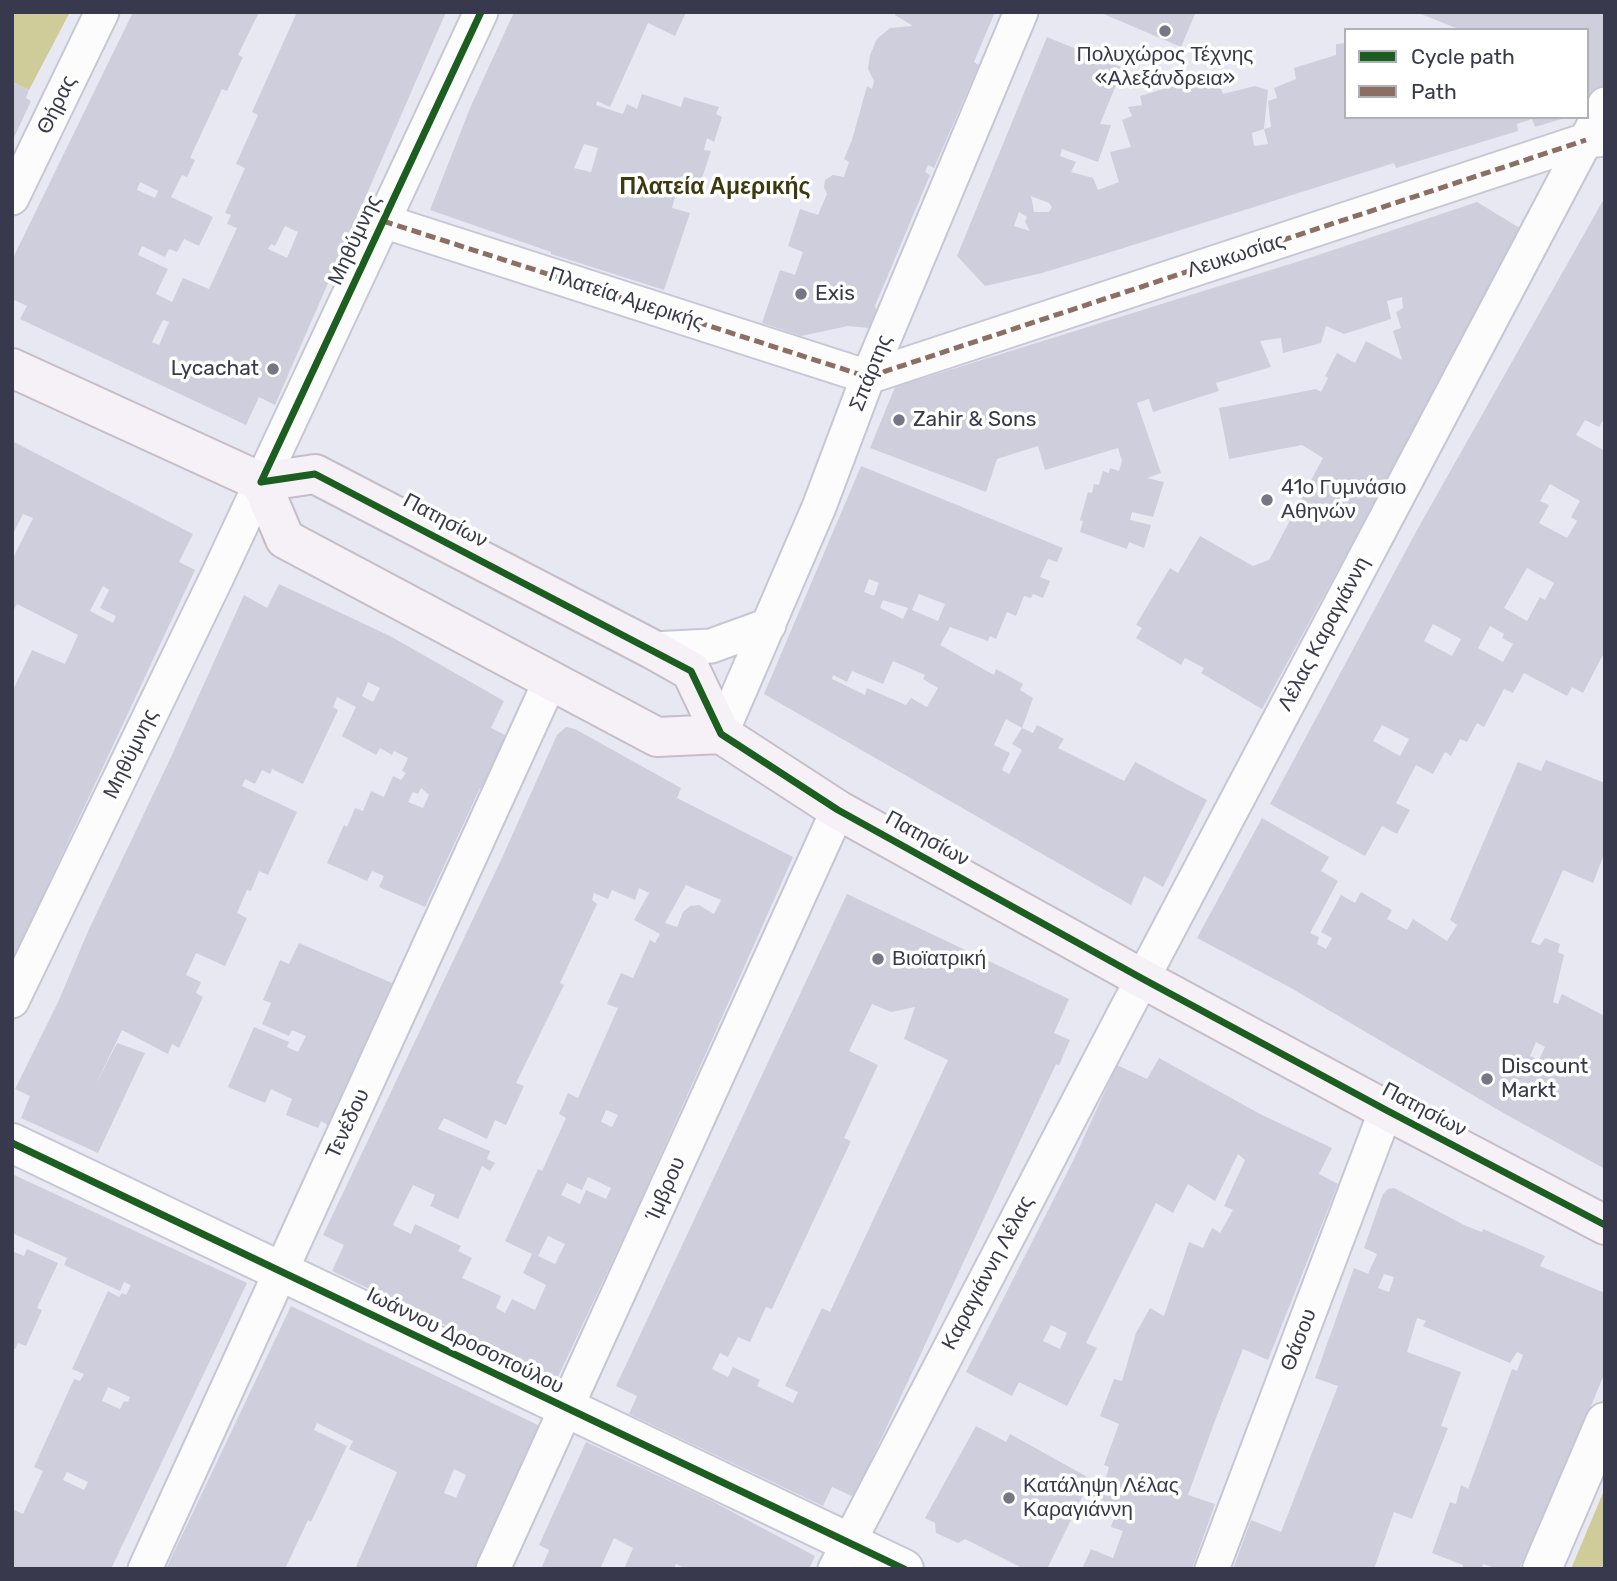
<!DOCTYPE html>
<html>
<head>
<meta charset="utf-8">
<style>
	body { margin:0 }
	#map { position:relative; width:1617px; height:1581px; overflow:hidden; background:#e8e8f3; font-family:Rubik,sans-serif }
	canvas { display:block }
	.frame { position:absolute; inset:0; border:14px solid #39394d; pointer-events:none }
	.legend { position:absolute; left:1344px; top:28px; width:245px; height:91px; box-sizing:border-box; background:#fff; border:2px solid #b0b0b8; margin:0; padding:9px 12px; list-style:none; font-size:21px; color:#39394d }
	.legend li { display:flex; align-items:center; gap:14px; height:35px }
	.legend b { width:35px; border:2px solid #b0b0b8 }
</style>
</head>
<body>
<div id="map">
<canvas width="1617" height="1581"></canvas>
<div class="frame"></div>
<ul class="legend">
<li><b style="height:9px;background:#1b5e20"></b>Cycle path</li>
<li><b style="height:9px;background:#8d6e63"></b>Path</li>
</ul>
</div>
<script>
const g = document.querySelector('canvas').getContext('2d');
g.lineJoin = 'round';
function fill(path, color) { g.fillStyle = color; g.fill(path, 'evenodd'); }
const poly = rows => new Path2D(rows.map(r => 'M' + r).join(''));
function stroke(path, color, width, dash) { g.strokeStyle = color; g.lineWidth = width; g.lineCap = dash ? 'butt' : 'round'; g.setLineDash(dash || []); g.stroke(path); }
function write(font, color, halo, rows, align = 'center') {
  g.font = font + ' Rubik,sans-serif'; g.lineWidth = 7; g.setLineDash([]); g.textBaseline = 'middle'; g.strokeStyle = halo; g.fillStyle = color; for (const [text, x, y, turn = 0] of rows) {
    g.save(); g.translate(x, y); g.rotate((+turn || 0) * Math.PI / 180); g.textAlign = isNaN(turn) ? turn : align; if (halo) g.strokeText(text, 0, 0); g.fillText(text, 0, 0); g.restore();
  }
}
fill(poly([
	[12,12,70,12,29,90,12,82],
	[1605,1488,1605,1569,1571,1569]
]), '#d0cc9a');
fill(poly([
	[133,12,259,12,238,55,243,57,227,91,222,89,190,158,195,160,187,177,182,175,171,197,213,217,199,246,184,239,177,252,169,249,165,257,142,246,138,255,168,269,156,294,172,302,183,278,209,289,237,228,227,224,231,215,225,213,245,168,236,164,258,115,252,112,297,12,446,12,275,405,259,397,246,425,20,319,27,306,12,299,12,260],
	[140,182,158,191,155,198,137,190],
	[285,226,298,232,287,258,268,249,271,244,275,246],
	[163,320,169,322,159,345,152,342],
	[514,12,686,12,675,36,648,23,610,107,597,101,596,105,623,114,627,104,637,109,642,94,681,107,684,97,719,107,716,114,722,117,714,142,707,138,704,150,711,151,701,181,681,176,672,208,690,213,664,290,551,254,551,252,430,210,470,108],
	[584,144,598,148,591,172,574,168],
	[896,12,995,12,974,62,979,65,934,168,928,165,925,172,930,175,875,306,877,313,874,323,869,328,848,326,801,336,762,323,780,270,795,275,803,252,788,246,800,209,818,215,827,194,824,187,825,180,833,175,844,177,849,162,844,159,852,140,867,86,872,89,874,81,868,69,870,55,877,39,890,28,913,26,895,15],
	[1099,12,1191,12,1195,14,1181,47],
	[1416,12,1605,12,1605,92,1587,112,1587,30,1461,30],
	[1047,37,1123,68,1100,124,1111,125,1098,162,1062,149,1060,156,1076,162,1071,172,1093,178,1098,190,1119,182,1110,152,1131,147,1122,120,1132,116,1128,107,1142,105,1140,96,1211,75,1212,82,1218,81,1223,94,1255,86,1268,90,1264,129,1252,133,1254,146,1268,144,1264,129,1271,127,1268,101,1277,98,1274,88,1296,79,1294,68,1336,55,1336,44,1346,43,1346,117,1565,118,1535,127,1532,119,1517,124,1518,131,1396,168,1394,163,1114,251,1042,273,985,286,957,256],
	[1031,196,1049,203,1052,207,1049,212,1034,212],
	[1019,212,1027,217,1025,222,1030,231,1014,226],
	[12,82,29,90,26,98,31,101,12,142],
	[1605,197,1605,417,1599,427,1585,420,1576,435,1605,451,1605,651,1583,693,1572,687,1567,696,1524,673,1513,693,1504,689,1484,727,1477,723,1467,742,1460,739,1451,756,1445,752,1433,774,1416,765,1396,803,1410,810,1397,834,1382,826,1365,856,1270,804,1417,530],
	[1550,484,1580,501,1571,517,1577,521,1567,538,1539,523,1549,505,1540,501],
	[1527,568,1554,583,1545,600,1540,597,1527,621,1504,608],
	[1433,624,1461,639,1452,656,1424,641],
	[1490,626,1504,634,1502,638,1513,644,1503,662,1478,648],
	[1382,725,1409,739,1400,756,1373,741],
	[1477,202,1523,230,1262,709,1201,673,1204,668,1185,658,1181,665,1136,638,1142,628,1136,625,1170,568,1178,573,1200,536,1253,566,1269,560,1323,458,1302,445,1229,459,1219,408,1316,389,1321,392,1328,378,1325,376,1337,353,1355,363,1366,341,1402,360,1393,331,1401,328,1396,312,1403,308,1402,297,1387,301,1391,319,1344,334,1326,326,1321,343,1283,353,1281,338,1260,341,1271,367,1216,383,1219,391,1153,412,1149,399,1137,403,1161,473,1147,478,1164,482,1153,517,1132,512,1130,520,1151,525,1144,548,1129,542,1127,549,1080,532,1083,521,1080,520,1088,492,1092,493,1094,484,1099,485,1103,471,1109,473,1110,468,1119,471,1122,461,1118,448,1045,470,1038,446,997,459,986,492,870,448,895,387,1306,259],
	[12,441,193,534,179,562,195,570,16,953,22,956,12,978,12,692,32,650,65,664,78,635,17,604,12,613,12,560,33,518,23,514,12,536],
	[103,586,109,590,100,608,116,616,113,623,90,611],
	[861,466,1063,548,1057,562,1048,559,1040,577,1050,581,1043,598,1033,594,1031,598,1024,596,1016,616,1007,612,996,639,990,636,988,641,950,627,940,645,994,675,996,669,1023,684,1020,690,1033,698,1022,728,1006,719,994,745,1010,753,1002,770,1009,774,1022,750,1012,744,1022,728,1033,733,1037,725,1064,739,1058,748,1124,781,1135,762,1207,800,1163,887,1144,876,1131,905,764,694],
	[869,579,879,583,874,596,864,592],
	[919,594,945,604,938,621,912,610],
	[883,600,908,608,903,619,880,608],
	[893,661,925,675,923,679,938,688,927,707,911,698,906,705,867,688,865,695,832,679,833,675,847,682,852,671,883,684],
	[279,584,390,636,504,701,491,728,507,736,484,790,480,788,469,812,425,907,379,887,384,876,372,871,367,881,327,863,344,825,347,827,355,808,363,811,371,791,384,797,393,776,401,780,406,773,402,771,408,758,394,751,392,755,380,748,376,755,342,736,356,707,337,697,333,707,338,710,303,784,272,769,270,774,262,770,255,784,245,779,242,786,297,812,268,875,259,871,251,891,247,890,237,913,247,918,225,966,196,953,186,975,201,982,196,993,203,997,179,1048,172,1044,168,1054,122,1030,95,1086,117,1043,145,1053,98,1153,21,1118,30,1096,15,1089,59,1000,89,929,171,757,244,595,267,608],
	[368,682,380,688,373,702,362,696],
	[421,788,429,795,423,808,408,802,413,792,418,794],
	[566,727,575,729,681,788,677,798,793,857,635,1213,557,1379,332,1271,344,1245,323,1235,501,860,557,735],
	[686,885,721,900,714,914,699,905,690,906,683,912,677,927,665,923],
	[639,888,649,893,634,920,660,934,655,943,650,940,633,978,621,973,607,1004,618,1008,578,1098,568,1093,559,1114,566,1118,542,1171,538,1169,505,1241,532,1254,523,1273,546,1285,535,1310,512,1299,505,1313,496,1308,501,1296,462,1278,472,1258,458,1251,461,1246,415,1224,411,1234,393,1225,413,1185,435,1195,430,1206,458,1219,482,1166,490,1171,495,1163,487,1159,490,1151,438,1129,444,1118,487,1139,495,1120,506,1125,524,1086,516,1083,564,985,560,983,597,904,592,900,594,893,608,899,612,890,635,900],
	[606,1110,618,1115,612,1127,601,1122],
	[588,1177,611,1188,606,1199,586,1190,580,1204,561,1195,567,1183,582,1190],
	[548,1236,565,1244,555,1264,538,1256],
	[1546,760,1605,783,1605,852,1593,883,1563,870,1531,942,1540,945,1545,938,1560,944,1558,952,1564,955,1553,1002,1558,1004,1562,994,1605,1016,1605,1169,1505,1114,1291,988,1197,938,1262,818,1329,857,1321,871,1338,881,1310,933,1319,937,1317,944,1326,949,1332,938,1321,932,1341,895,1355,903,1361,892,1392,910,1387,919,1407,930,1413,919,1447,941,1457,925,1450,920,1518,762,1541,771],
	[1536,1042,1545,1047,1539,1060,1530,1056],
	[847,894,1069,999,1054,1033,1070,1040,1059,1065,1056,1064,854,1497,832,1487,823,1506,629,1414,637,1396,616,1386],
	[872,1004,891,1012,915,1007,904,1039,948,1060,830,1312,822,1308,785,1386,798,1392,793,1403,757,1386,760,1380,733,1367,728,1377,712,1369,720,1353,728,1357,738,1337,750,1342,766,1307,772,1309,851,1141,844,1138,878,1065,849,1051],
	[299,943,392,983,328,1125,321,1121,318,1128,286,1115,292,1099,271,1089,265,1103,228,1087,254,1027,289,1042,287,1047,298,1052,306,1036,292,1030,289,1036,262,1024,271,1003,263,1000,280,960,289,964],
	[1159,1058,1260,1114,1332,1148,1319,1174,1338,1184,1268,1360,1243,1349,1216,1418,1188,1495,1215,1504,1192,1569,1082,1569,1091,1549,1113,1558,1123,1531,1111,1527,1118,1506,1090,1496,1097,1478,1105,1481,1109,1467,1104,1465,1119,1424,1100,1416,1114,1379,1122,1381,1136,1333,1150,1308,1164,1316,1189,1242,1203,1248,1212,1228,1220,1233,1233,1210,1224,1206,1245,1160,1238,1154,1215,1201,1188,1184,1173,1213,1156,1203,1086,1343,1097,1348,1067,1406,1019,1382,1012,1396,966,1372,1073,1161,1117,1065,1147,1079],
	[1051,1325,1067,1333,1060,1349,1043,1341],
	[12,1174,247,1283,111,1569,12,1569,12,1509,23,1514,43,1471,34,1467,74,1379,80,1381,84,1374,72,1369,108,1291,119,1297,122,1293,126,1295,131,1285,124,1282,120,1291,64,1265,67,1258,12,1233],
	[108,1387,130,1397,128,1402,124,1401,120,1409,102,1401],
	[67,1472,88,1482,84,1490,63,1480],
	[1394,1188,1466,1226,1482,1232,1483,1229,1545,1256,1540,1266,1605,1293,1605,1318,1603,1323,1605,1324,1605,1372,1571,1455,1519,1569,1498,1569,1483,1564,1482,1569,1462,1569,1463,1565,1432,1553,1450,1502,1456,1504,1461,1485,1468,1489,1512,1369,1517,1371,1523,1355,1517,1352,1510,1363,1423,1326,1426,1321,1417,1318,1407,1352,1461,1372,1441,1426,1448,1428,1412,1519,1394,1512,1374,1569,1233,1569,1251,1520,1281,1532,1338,1386,1315,1378,1354,1268,1368,1274,1377,1254,1364,1248,1383,1194,1388,1189],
	[1384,1274,1394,1277,1389,1292,1378,1288],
	[27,1249,58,1263,37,1308,42,1310,26,1346,18,1343,15,1349,12,1349,12,1251,24,1256],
	[291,1306,544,1428,479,1569,355,1569,397,1472,349,1449,353,1441,317,1423,314,1430,347,1446,311,1522,308,1520,285,1569,166,1569],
	[454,1469,466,1475,456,1498,444,1493],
	[976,1426,1006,1442,1010,1434,1091,1479,1047,1569,1024,1569,965,1539,958,1543,936,1533,935,1523,925,1518],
	[586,1442,706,1498,815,1556,809,1569,687,1569,676,1564,674,1569,624,1569,633,1548,614,1538,600,1569,541,1569,549,1550,539,1545]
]), '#cfcedd');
const street = poly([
	[12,198,102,12],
	[383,221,868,377],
	[868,377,1586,140,1598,140],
	[652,649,711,646,769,625],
	[721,734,819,507,868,377,1021,12],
	[12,1001,217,577,481,12],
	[145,1569,551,679],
	[493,1569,838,810],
	[835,1569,1127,1008,1605,104],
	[1212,1569,1386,1110]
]);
const secondary = poly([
	[12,1143,904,1569],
	[1542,1569,1605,1422]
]);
const primary = poly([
	[12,368,261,482,315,474,652,649,691,671,721,734,838,810,1143,979,1386,1110,1605,1225],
	[261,482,285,539,657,737,721,734]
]);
stroke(street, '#c7c6d5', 37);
stroke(secondary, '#c7c6d5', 42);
stroke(primary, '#c5bdc8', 42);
stroke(street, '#fcfcfd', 33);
stroke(secondary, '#fcfcfd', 38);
stroke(primary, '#f6f1f6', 38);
stroke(poly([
	[383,221,868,377,1586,140]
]), '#8d6e63', 5, [10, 5]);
stroke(poly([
	[261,482,315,474,691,671,721,734,838,810,1143,979,1386,1110,1605,1225],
	[261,482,481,12],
	[12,1143,904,1569]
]), '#1b5e20', 7);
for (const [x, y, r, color] of [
	[1165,31,7,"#767687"],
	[801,294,7,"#767687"],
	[273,369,7,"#767687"],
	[899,420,7,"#767687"],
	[1267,500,7,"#767687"],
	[878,959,7,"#767687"],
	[1487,1079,7,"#767687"],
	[1009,1498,7,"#767687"]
]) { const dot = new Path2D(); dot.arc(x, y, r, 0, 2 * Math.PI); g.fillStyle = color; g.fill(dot); stroke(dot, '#fff', 2.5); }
write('21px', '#39394d', '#fff', [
	["Πολυχώρος Τέχνης",1165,55,"center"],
	["«Αλεξάνδρεια»",1165,79,"center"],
	["Exis",815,294],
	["Lycachat",259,369,"right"],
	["Zahir & Sons",913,420],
	["41ο Γυμνάσιο",1281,488],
	["Αθηνών",1281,512],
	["Βιοϊατρική",892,959],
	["Discount",1501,1067],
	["Markt",1501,1091],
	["Κατάληψη Λέλας",1023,1486],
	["Καραγιάννη",1023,1510]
], 'left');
write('21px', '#39394d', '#fff', [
	["Θήρας",57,105,-64],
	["Μηθύμνης",355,240,-65],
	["Λευκωσίας",1236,256,-18],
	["Πλατεία Αμερικής",626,299,18],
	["Σπάρτης",871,373,-68],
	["Πατησίων",445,521,28],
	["Λέλας Καραγιάννη",1324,634,-62],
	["Μηθύμνης",131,754,-64],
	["Πατησίων",927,839,29],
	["Πατησίων",1424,1110,28],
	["Τενέδου",348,1124,-65],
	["Ίμβρου",666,1189,-66],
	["Καραγιάννη Λέλας",988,1273,-62],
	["Θάσου",1299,1340,-69],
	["Ιωάννου Δροσοπούλου",465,1341,26]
]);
write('bold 23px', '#3d3a10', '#fff', [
	["Πλατεία Αμερικής",715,187]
]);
</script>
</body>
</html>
